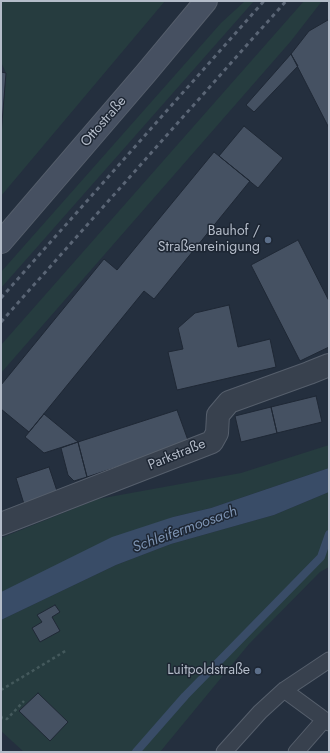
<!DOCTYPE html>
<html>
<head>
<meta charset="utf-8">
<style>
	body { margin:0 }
	#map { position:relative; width:330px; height:753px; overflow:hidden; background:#242f3e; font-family:Jost,sans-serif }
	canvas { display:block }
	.frame { position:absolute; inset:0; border:2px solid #b4bcc9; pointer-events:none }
</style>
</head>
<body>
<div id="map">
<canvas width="330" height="753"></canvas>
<div class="frame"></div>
</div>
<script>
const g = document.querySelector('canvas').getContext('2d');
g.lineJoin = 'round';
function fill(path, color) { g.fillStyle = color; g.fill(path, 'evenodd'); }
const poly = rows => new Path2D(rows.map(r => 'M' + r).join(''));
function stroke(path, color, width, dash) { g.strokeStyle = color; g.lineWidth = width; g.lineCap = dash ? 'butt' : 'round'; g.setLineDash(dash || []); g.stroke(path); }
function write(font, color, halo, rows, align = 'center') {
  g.font = font + ' Jost,sans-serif'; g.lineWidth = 3; g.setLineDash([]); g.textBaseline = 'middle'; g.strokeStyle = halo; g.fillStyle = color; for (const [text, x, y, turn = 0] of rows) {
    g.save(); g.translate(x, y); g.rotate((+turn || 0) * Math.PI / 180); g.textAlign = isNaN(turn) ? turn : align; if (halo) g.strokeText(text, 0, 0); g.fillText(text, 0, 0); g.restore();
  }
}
fill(poly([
	[1,1,165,1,1,196,1,135,6,73,1,62],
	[245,1,254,1,1,288,1,272,221,23],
	[304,1,322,1,291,41,1,373,1,345],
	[329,445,329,468,211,508,173,517,1,592,1,538,98,499,241,473],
	[329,492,329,567,320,572,249,644,160,752,24,752,1,731,1,620,116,565,171,544,274,515]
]), '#263c3f');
fill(poly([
	[329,468,329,492,274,515,171,544,116,565,1,620,1,592,112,537,173,517,211,508]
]), '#394c67');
stroke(poly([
	[136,752,185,696,321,557,329,534]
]), '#394c67', 8);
const building = poly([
	[328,20,329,22,329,128,291,54,309,31,328,20],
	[291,54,298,66,254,112,246,105,291,54],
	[1,72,6,73,1,135,1,72],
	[244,126,283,158,258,188,219,156,244,126],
	[214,152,250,181,154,299,144,291,29,432,1,409,1,385,104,259,117,270,214,152],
	[298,240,329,301,329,347,300,361,251,265,298,240],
	[229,305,238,347,270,339,276,367,177,390,168,352,183,349,178,328,195,313,229,305],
	[316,396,322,422,277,433,271,407,316,396],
	[271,407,277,433,241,442,235,416,271,407],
	[177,410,189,443,87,477,78,442,177,410],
	[44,414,78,442,44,453,25,437,44,414],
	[78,442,87,477,74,481,68,475,61,448,78,442],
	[49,467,58,494,24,504,16,478,49,467],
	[55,605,60,612,52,617,60,631,40,642,32,628,42,622,37,615,55,605],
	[38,693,68,722,50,741,19,711,38,693]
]);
fill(building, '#455162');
stroke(building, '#1f2835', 1);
const service = poly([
	[284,690,329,723],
	[224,752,260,712,284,690,329,660],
	[296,752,324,720]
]);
const minor = poly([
	[1,524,212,442,217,433,218,415,229,402,309,373,329,365]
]);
const secondary = poly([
	[1,242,146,73,206,1]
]);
stroke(service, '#565f6c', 17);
stroke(minor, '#565f6c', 24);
stroke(secondary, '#565f6c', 24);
stroke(poly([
	[1,690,67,650],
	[1,716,2,718,7,719,24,701]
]), '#44595c', 2.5, [3, 3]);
stroke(service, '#38414e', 15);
stroke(minor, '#38414e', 22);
stroke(secondary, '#465061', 22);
stroke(poly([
	[1,298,264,1],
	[1,322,286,1]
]), '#5a6575', 3, [4, 4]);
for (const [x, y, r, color] of [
	[268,240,4,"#5c6f8a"],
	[258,671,4,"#5c6f8a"]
]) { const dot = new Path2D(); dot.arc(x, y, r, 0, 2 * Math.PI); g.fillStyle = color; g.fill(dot); stroke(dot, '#1d2633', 1.5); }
write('14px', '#b4bcc9', '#1d2633', [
	["Ottostraße",104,122,-49],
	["Parkstraße",177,455,-22]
]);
write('14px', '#b4bcc9', '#1d2633', [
	["Bauhof /",260,232],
	["Straßenreinigung",260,248],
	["Luitpoldstraße",250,671]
], 'right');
write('italic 15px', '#7c92b1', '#1d2633', [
	["Schleifermoosach",185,530,-20]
]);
</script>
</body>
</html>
